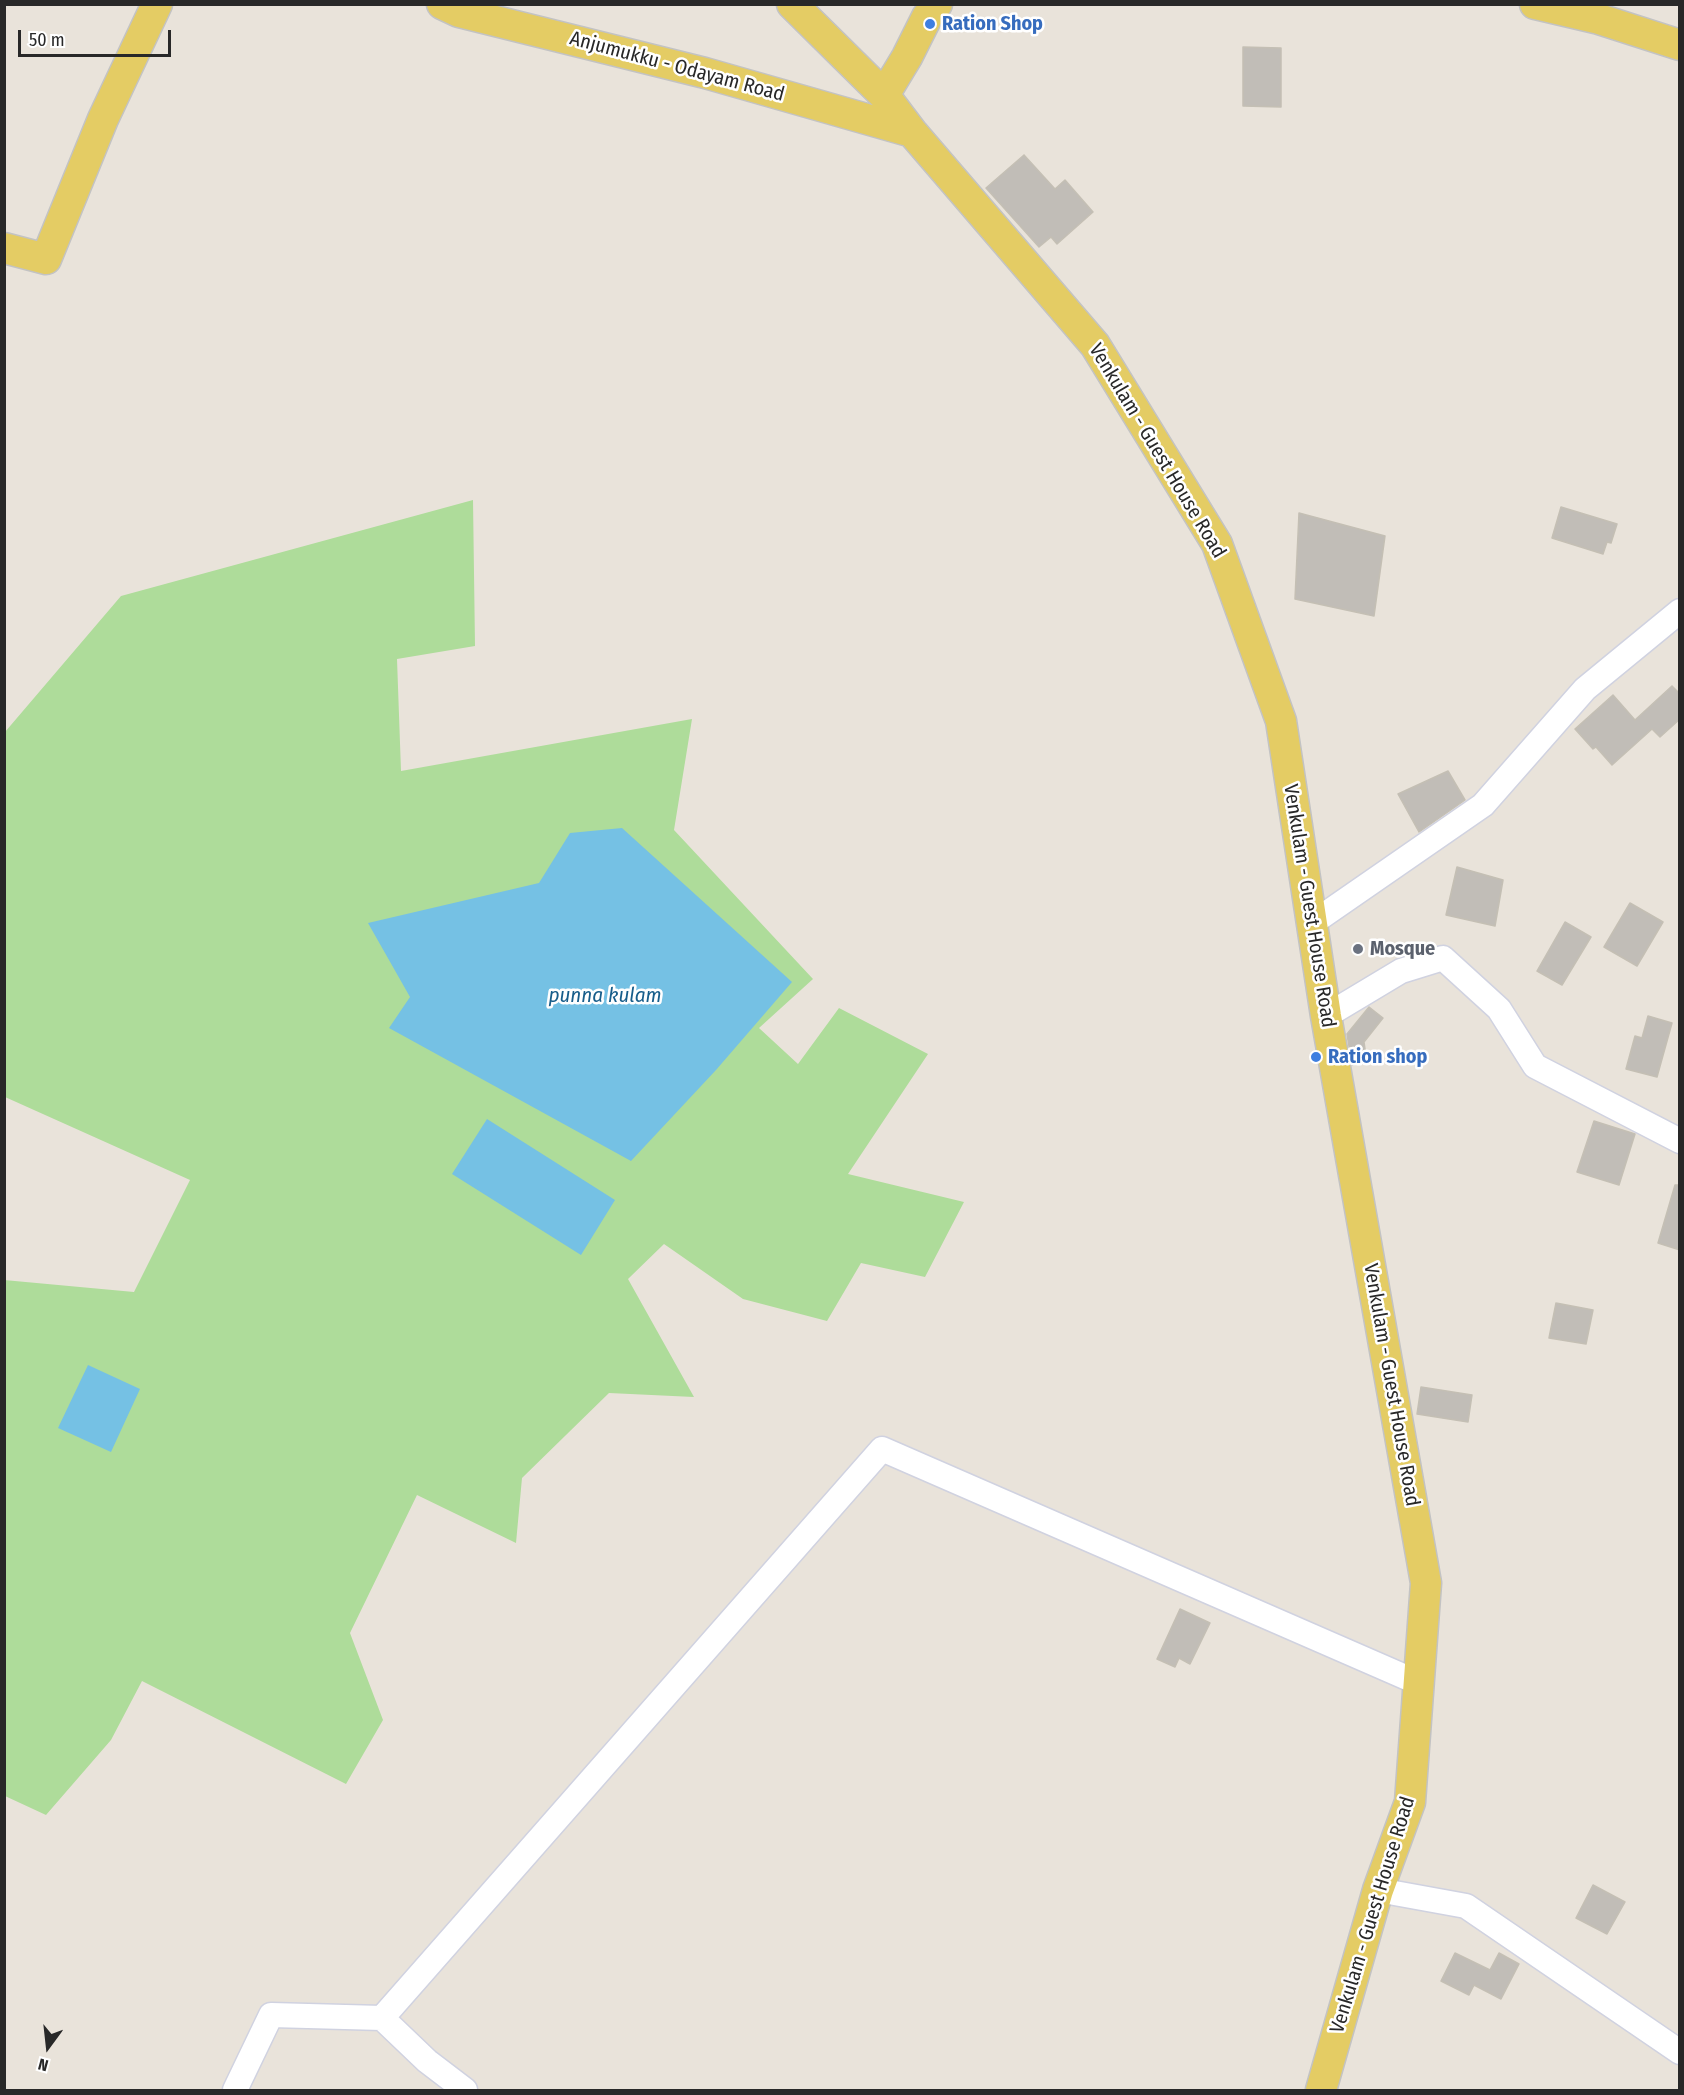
<!DOCTYPE html>
<html>
<head>
<meta charset="utf-8">
<style>
	body { margin:0 }
	#map { position:relative; width:1684px; height:2095px; overflow:hidden; background:#e9e3da; font-family:"Fira Sans Condensed",sans-serif }
	canvas { display:block }
	.frame { position:absolute; inset:0; border:6px solid #282828; pointer-events:none }
	.north { position:absolute; left:18px; top:2017px; width:60px; height:60px; -webkit-text-stroke:4px #fff; paint-order:stroke; rotate:195deg; font-size:16px; font-weight:700; line-height:24px; text-align:center; color:#282828 }
	.north::after { content:''; display:block; margin:auto; width:21px; height:27px; background:#282828; clip-path:polygon(50% 0,100% 100%,50% 72%,0 100%) }
	.scale { position:absolute; left:18px; top:30px; width:153px; height:27px; box-sizing:border-box; border:3px solid #282828; border-top:0; padding-left:8px; font-size:18px; line-height:21px; white-space:nowrap; color:#282828; -webkit-text-stroke:4px #fff; paint-order:stroke }
</style>
</head>
<body>
<div id="map">
<canvas width="1684" height="2095"></canvas>
<div class="frame"></div>
<div class="north">N</div>
<div class="scale">50 m</div>
</div>
<script>
const g = document.querySelector('canvas').getContext('2d');
g.lineJoin = 'round';
function fill(path, color) { g.fillStyle = color; g.fill(path, 'evenodd'); }
const poly = rows => new Path2D(rows.map(r => 'M' + r).join(''));
function stroke(path, color, width, dash) { g.strokeStyle = color; g.lineWidth = width; g.lineCap = dash ? 'butt' : 'round'; g.setLineDash(dash || []); g.stroke(path); }
function write(font, color, halo, rows, align = 'center') {
  g.font = font + ' "Fira Sans Condensed",sans-serif'; g.lineWidth = 5; g.setLineDash([]); g.textBaseline = 'middle'; g.strokeStyle = halo; g.fillStyle = color; for (const [text, x, y, turn = 0] of rows) {
    g.save(); g.translate(x, y); g.rotate((+turn || 0) * Math.PI / 180); g.textAlign = isNaN(turn) ? turn : align; if (halo) g.strokeText(text, 0, 0); g.fillText(text, 0, 0); g.restore();
  }
}
fill(poly([
	[473,500,475,646,397,659,401,771,692,719,674,830,813,979,759,1028,798,1064,839,1008,928,1054,848,1174,964,1202,925,1277,861,1263,827,1321,743,1299,664,1244,628,1279,694,1397,609,1393,522,1478,516,1543,417,1495,350,1633,383,1720,346,1784,142,1681,111,1740,46,1815,5,1796,4,1280,134,1292,190,1180,5,1097,5,732,121,596]
]), '#aedc9a');
fill(poly([
	[622,828,792,982,716,1070,631,1161,389,1028,410,997,368,923,539,883,570,833],
	[487,1119,615,1200,581,1255,452,1174],
	[88,1365,140,1389,111,1452,58,1428]
]), '#75c1e4');
const building = poly([
	[1243,47,1281,48,1281,107,1243,106,1243,47],
	[1024,155,1055,189,1065,180,1093,212,1057,244,1051,237,1039,247,986,188,1024,155],
	[1561,507,1617,524,1611,543,1607,542,1603,554,1552,538,1561,507],
	[1299,513,1385,536,1374,616,1295,599,1299,513],
	[1672,686,1680,694,1680,719,1660,737,1652,729,1612,765,1596,747,1593,749,1575,729,1613,695,1635,720,1672,686],
	[1448,771,1465,800,1419,832,1398,794,1448,771],
	[1457,867,1503,880,1495,926,1446,915,1457,867],
	[1630,903,1663,922,1637,966,1604,947,1630,903],
	[1565,922,1591,937,1562,985,1537,971,1565,922],
	[1369,1007,1383,1018,1364,1042,1367,1063,1352,1065,1347,1034,1369,1007],
	[1648,1016,1672,1023,1657,1077,1626,1069,1635,1036,1642,1038,1648,1016],
	[1594,1121,1635,1134,1619,1185,1577,1172,1594,1121],
	[1675,1185,1680,1185,1680,1250,1658,1243,1675,1185],
	[1556,1303,1593,1310,1586,1344,1549,1338,1556,1303],
	[1421,1387,1472,1395,1468,1422,1417,1414,1421,1387],
	[1180,1609,1210,1623,1190,1664,1179,1658,1175,1667,1157,1659,1180,1609],
	[1593,1885,1625,1902,1607,1934,1576,1918,1593,1885],
	[1455,1953,1490,1970,1499,1953,1519,1964,1501,1999,1474,1985,1469,1995,1441,1981,1455,1953]
]);
fill(building, '#c1bdb7');
stroke(building, '#c4bfb4', 1.5);
const minor = poly([
	[1311,924,1483,805,1585,689,1680,611],
	[1326,1016,1401,971,1443,958,1499,1009,1535,1066,1680,1141],
	[1378,1890,1466,1906,1680,2052],
	[382,2018,427,2061,465,2090],
	[235,2090,271,2015,382,2018,882,1449,1419,1683]
]);
const major = poly([
	[442,4,459,12,705,73,912,132],
	[792,4,884,95,912,132,1095,345,1217,544,1281,721,1326,1016,1426,1583,1410,1802,1378,1890,1321,2090],
	[1535,4,1599,19,1680,45],
	[884,95,907,57,927,17,937,4],
	[4,248,46,259,103,119,157,4]
]);
stroke(minor, '#d0d2e0', 27);
stroke(major, '#c3c3c3', 33);
stroke(minor, '#fff', 24);
stroke(major, '#e4cc64', 30);
for (const [x, y, r, color] of [
	[930,24,6,"#3f7fe0"],
	[1358,949,6,"#6b7280"],
	[1316,1057,6,"#3f7fe0"]
]) { const dot = new Path2D(); dot.arc(x, y, r, 0, 2 * Math.PI); g.fillStyle = color; g.fill(dot); stroke(dot, '#fff', 2); }
write('bold 20px', '#366cbe', '#fff', [
	["Ration Shop",942,24],
	["Ration shop",1328,1057]
], 'left');
write('20px', '#282828', '#fff', [
	["Anjumukku - Odayam Road",677,67,15],
	["Venkulam - Guest House Road",1157,451,59],
	["Venkulam - Guest House Road",1309,906,81],
	["Venkulam - Guest House Road",1391,1385,80],
	["Venkulam - Guest House Road",1373,1915,-73]
]);
write('bold 20px', '#5b616d', '#fff', [
	["Mosque",1370,949]
], 'left');
write('italic 21px', '#185e8b', '#fff', [
	["punna kulam",605,996]
]);
</script>
</body>
</html>
